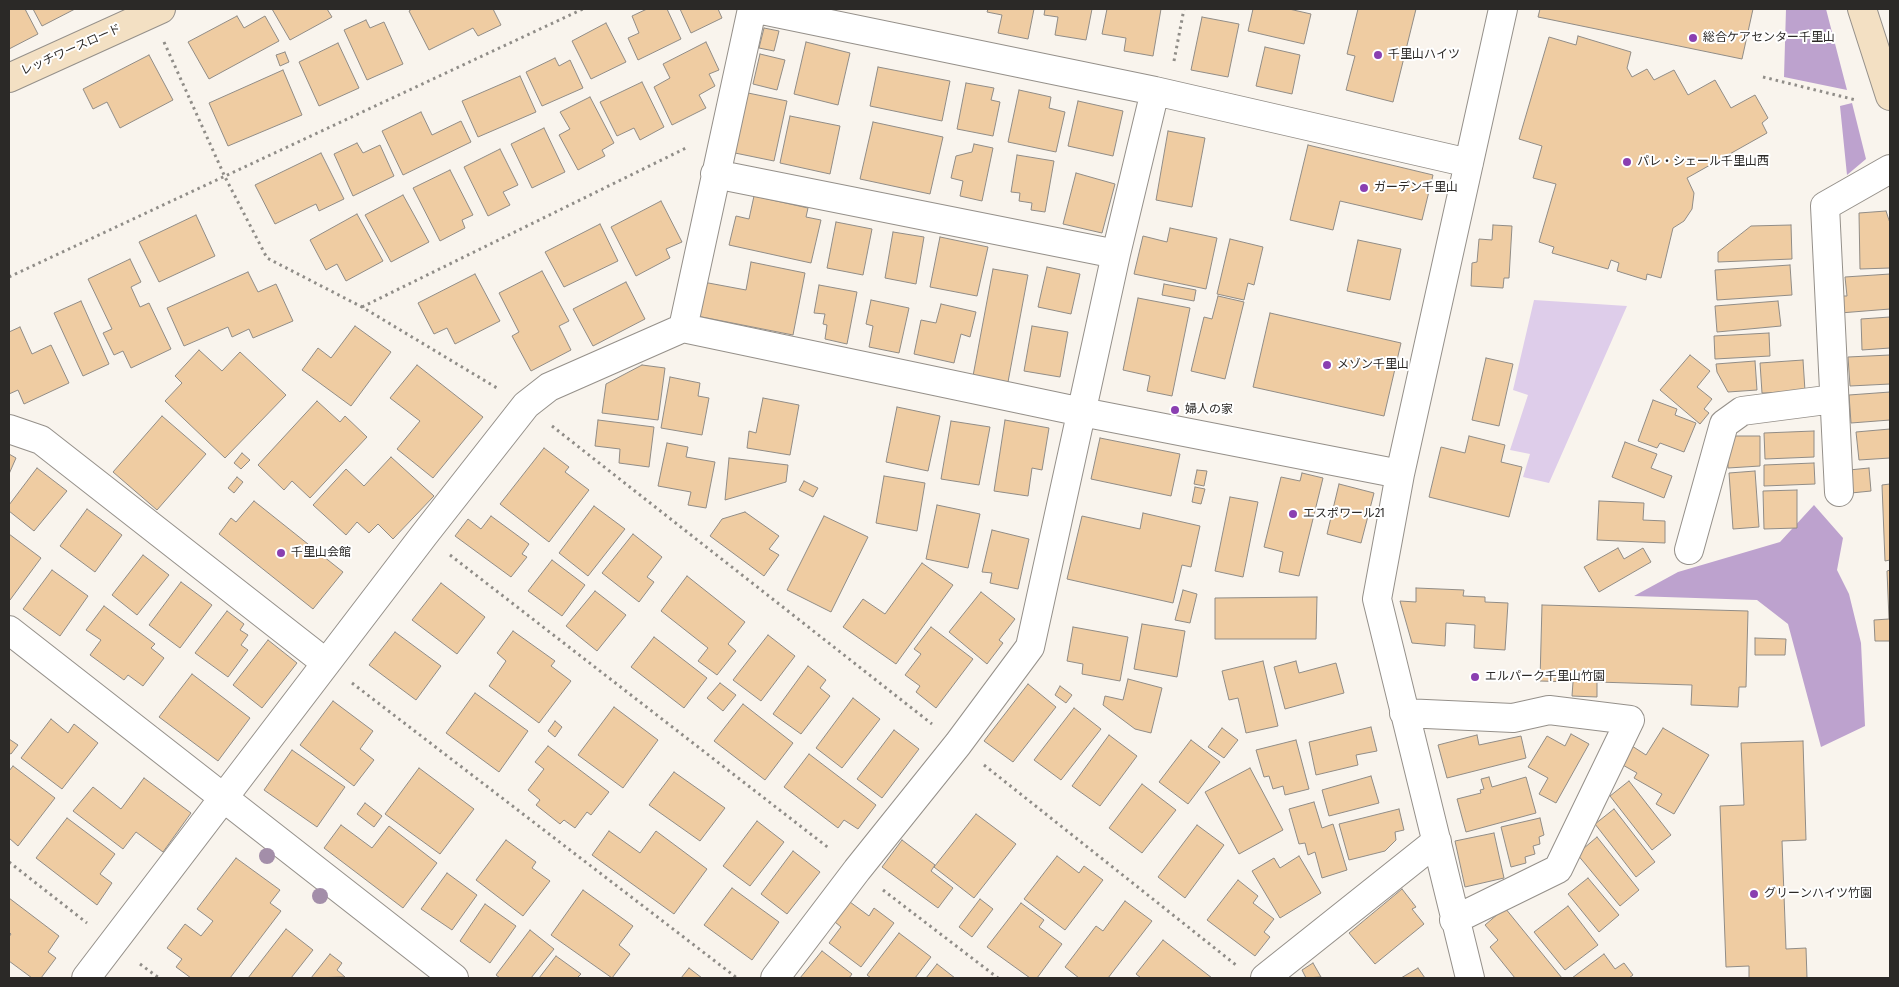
<!DOCTYPE html>
<html>
<head>
<meta charset="utf-8">
<style>
	body { margin:0 }
	#map { position:relative; width:1899px; height:987px; overflow:hidden; background:#f9f4ed; font-family:"Fira Sans Condensed",sans-serif }
	canvas { display:block }
	.frame { position:absolute; inset:0; border:10px solid #2b2927; pointer-events:none }
</style>
</head>
<body>
<div id="map">
<canvas width="1899" height="987"></canvas>
<div class="frame"></div>
</div>
<script>
const g = document.querySelector('canvas').getContext('2d');
g.lineJoin = 'round';
function fill(path, color) { g.fillStyle = color; g.fill(path, 'evenodd'); }
const poly = rows => new Path2D(rows.map(r => 'M' + r).join(''));
function stroke(path, color, width, dash) { g.strokeStyle = color; g.lineWidth = width; g.lineCap = dash ? 'butt' : 'round'; g.setLineDash(dash || []); g.stroke(path); }
function write(font, color, halo, rows, align = 'center') {
  g.font = font + ' "Fira Sans Condensed","Noto Sans JP",sans-serif'; g.lineWidth = 4; g.setLineDash([]); g.textBaseline = 'middle'; g.strokeStyle = halo; g.fillStyle = color; for (const [text, x, y, turn = 0] of rows) {
    g.save(); g.translate(x, y); g.rotate((+turn || 0) * Math.PI / 180); g.textAlign = isNaN(turn) ? turn : align; if (halo) g.strokeText(text, 0, 0); g.fillText(text, 0, 0); g.restore();
  }
}
fill(poly([
	[1534,300,1627,306,1549,483,1523,477,1530,454,1510,450,1528,395,1513,390]
]), '#decdea');
fill(poly([
	[1786,9,1826,9,1847,90,1784,77],
	[1852,103,1866,159,1847,175,1840,106],
	[1814,505,1843,538,1837,570,1849,594,1861,643,1865,726,1821,747,1788,624,1757,600,1634,596,1678,572,1780,542]
]), '#bda2ce');
const building = poly([
	[9,9,25,9,38,34,9,49,9,9],
	[33,9,75,9,42,26,33,9],
	[272,9,327,9,332,17,290,40,272,9],
	[412,9,493,9,501,25,478,36,473,28,429,50,409,11,412,9],
	[647,9,667,9,681,39,638,60,628,38,639,33,632,16,647,9],
	[680,9,718,9,722,18,691,33,680,9],
	[988,9,1034,9,1028,39,998,33,1002,15,987,12,988,9],
	[1045,9,1092,9,1086,40,1055,35,1058,17,1044,15,1045,9],
	[1107,9,1161,9,1153,56,1124,51,1126,38,1102,34,1107,9],
	[1253,9,1289,9,1311,14,1304,44,1248,31,1253,9],
	[1358,9,1416,9,1393,102,1346,90,1355,56,1347,54,1358,9],
	[1540,9,1753,9,1742,59,1538,17,1540,9],
	[237,16,244,28,265,16,279,41,209,79,188,42,237,16],
	[1202,17,1239,24,1228,77,1191,70,1202,17],
	[366,20,370,28,384,22,403,64,367,80,344,30,366,20],
	[606,23,626,62,591,79,572,41,606,23],
	[764,28,779,31,774,51,759,48,764,28],
	[1578,36,1631,52,1627,68,1632,77,1647,69,1654,80,1674,70,1688,95,1715,80,1731,108,1755,95,1768,118,1762,123,1767,133,1687,178,1694,193,1692,209,1684,221,1673,228,1661,278,1647,274,1646,280,1617,271,1619,263,1611,260,1608,269,1552,253,1554,247,1539,242,1556,184,1533,178,1542,146,1519,139,1549,37,1576,45,1578,36],
	[706,42,719,70,709,74,715,86,699,95,706,108,672,125,654,87,670,78,663,64,706,42],
	[806,42,850,53,838,105,794,94,806,42],
	[338,43,359,88,319,106,299,62,338,43],
	[1265,47,1300,55,1292,94,1256,86,1265,47],
	[285,52,289,62,280,66,276,55,285,52],
	[760,54,785,60,777,90,753,84,760,54],
	[149,55,173,100,120,128,107,102,93,109,83,89,149,55],
	[555,58,559,66,570,60,583,88,542,106,526,72,555,58],
	[878,67,950,81,942,121,870,106,878,67],
	[283,70,302,115,228,146,209,103,283,70],
	[520,76,536,112,478,137,462,101,520,76],
	[642,82,664,127,640,140,634,128,617,136,600,102,642,82],
	[966,83,994,88,991,100,1000,102,993,136,957,129,966,83],
	[1019,90,1051,97,1049,108,1065,112,1056,152,1008,142,1019,90],
	[748,93,787,101,774,161,735,153,748,93],
	[590,97,614,143,602,150,605,156,578,170,559,135,570,129,560,112,590,97],
	[1078,101,1123,111,1113,156,1068,146,1078,101],
	[421,112,432,135,461,121,471,142,403,175,382,131,421,112],
	[790,116,840,126,830,174,780,163,790,116],
	[873,122,943,137,930,194,860,179,873,122],
	[544,128,565,172,532,188,511,144,544,128],
	[1168,131,1205,138,1192,207,1156,200,1168,131],
	[357,143,363,153,380,145,394,176,353,196,334,154,357,143],
	[974,144,993,148,982,201,960,196,963,181,951,178,956,156,972,152,974,144],
	[1308,145,1433,175,1422,220,1340,201,1333,230,1290,220,1308,145],
	[500,149,518,185,503,192,510,205,488,216,464,167,500,149],
	[321,153,344,199,319,211,316,204,275,224,255,185,321,153],
	[1017,155,1054,161,1045,212,1031,210,1032,203,1019,201,1020,193,1011,192,1017,155],
	[450,170,473,215,462,220,465,228,440,241,413,188,450,170],
	[1076,173,1115,184,1102,233,1063,224,1076,173],
	[403,195,429,242,391,262,365,215,403,195],
	[754,196,808,208,806,217,821,220,811,263,729,245,736,216,749,219,754,196],
	[661,201,682,242,666,249,670,258,636,276,611,227,661,201],
	[1886,211,1890,223,1890,268,1860,269,1859,213,1886,211],
	[357,214,383,261,346,281,337,264,326,270,310,240,357,214],
	[196,215,215,256,159,282,139,242,196,215],
	[836,222,872,229,863,275,827,268,836,222],
	[600,224,618,261,564,287,545,252,600,224],
	[1493,225,1512,226,1509,278,1504,278,1503,288,1471,286,1472,263,1477,262,1479,239,1492,240,1493,225],
	[1791,225,1792,259,1718,262,1718,252,1751,226,1791,225],
	[1170,228,1217,238,1206,289,1134,274,1143,236,1167,242,1170,228],
	[893,232,924,237,916,284,885,278,893,232],
	[940,237,988,247,977,296,930,287,940,237],
	[1230,239,1263,247,1254,285,1248,283,1244,300,1217,294,1230,239],
	[1358,240,1401,249,1390,300,1347,291,1358,240],
	[130,259,141,282,131,287,140,307,149,303,171,349,131,368,123,351,114,355,103,333,112,329,88,279,130,259],
	[751,262,805,273,793,335,697,316,703,282,746,290,751,262],
	[1790,265,1792,295,1717,300,1715,270,1790,265],
	[1047,267,1080,274,1071,314,1038,307,1047,267],
	[993,269,1028,275,1008,382,973,376,993,269],
	[542,271,569,321,559,326,571,350,531,371,512,336,519,332,499,293,542,271],
	[248,272,258,292,276,284,293,321,253,338,249,329,232,337,228,327,184,346,167,308,248,272],
	[475,274,500,321,455,344,447,328,434,334,418,303,475,274],
	[1890,274,1890,309,1840,313,1839,296,1847,296,1845,277,1890,274],
	[626,282,645,319,593,346,573,309,626,282],
	[1164,284,1196,290,1194,301,1162,295,1164,284],
	[819,285,857,292,847,344,825,339,827,325,823,324,825,314,814,313,819,285],
	[1218,296,1244,302,1225,379,1191,371,1204,317,1212,319,1218,296],
	[1138,298,1190,308,1172,396,1147,391,1150,376,1123,370,1138,298],
	[871,300,909,308,899,353,869,347,873,326,866,324,871,300],
	[81,301,109,364,83,376,54,313,81,301],
	[1778,301,1781,326,1717,332,1715,306,1778,301],
	[941,304,976,312,970,337,961,334,954,363,914,354,921,320,936,323,941,304],
	[1270,313,1401,343,1384,416,1253,387,1270,313],
	[1890,317,1890,348,1862,350,1861,319,1890,317],
	[355,326,391,352,351,406,302,370,318,348,331,358,355,326],
	[1032,326,1068,332,1060,377,1024,371,1032,326],
	[20,327,32,354,51,345,69,383,24,404,18,390,9,394,9,332,20,327],
	[1769,333,1770,356,1715,359,1714,336,1769,333],
	[199,350,222,371,240,352,286,395,225,458,165,401,182,383,175,376,199,350],
	[1690,355,1710,371,1697,387,1712,399,1704,409,1709,413,1700,424,1660,390,1690,355],
	[1890,355,1890,384,1850,386,1848,357,1890,355],
	[1486,358,1513,364,1499,426,1472,420,1486,358],
	[1803,360,1805,391,1762,393,1760,363,1803,360],
	[1755,361,1757,390,1728,392,1717,372,1716,364,1755,361],
	[417,365,483,417,433,478,397,449,420,421,390,398,417,365],
	[642,365,665,368,658,420,602,413,606,384,642,365],
	[670,377,700,383,698,396,709,398,702,435,661,428,670,377],
	[1890,392,1890,420,1851,423,1849,395,1890,392],
	[763,398,799,405,790,455,747,448,749,431,756,433,763,398],
	[1653,400,1677,409,1675,415,1696,423,1684,452,1660,443,1657,448,1638,441,1653,400],
	[317,401,340,422,345,416,367,437,310,498,292,481,284,490,258,465,317,401],
	[897,407,940,416,928,471,886,462,897,407],
	[162,416,206,454,157,510,113,472,162,416],
	[598,420,654,427,649,467,619,463,620,449,595,446,598,420],
	[1005,420,1049,428,1042,470,1032,468,1028,496,994,491,1005,420],
	[951,421,990,427,979,485,941,479,951,421],
	[1890,429,1890,458,1859,460,1856,432,1890,429],
	[1814,431,1814,457,1765,459,1764,433,1814,431],
	[1469,436,1505,445,1501,462,1522,467,1509,517,1429,497,1441,447,1465,453,1469,436],
	[1727,436,1760,436,1760,466,1728,468,1727,436],
	[1100,438,1180,454,1171,496,1091,479,1100,438],
	[1625,442,1657,454,1651,468,1672,476,1664,498,1612,477,1625,442],
	[667,443,688,447,686,457,715,462,706,508,688,505,691,492,658,486,667,443],
	[544,448,569,467,565,472,589,490,549,542,500,504,544,448],
	[242,453,250,460,241,469,234,463,242,453],
	[9,454,16,458,9,474,9,454],
	[391,457,434,496,393,539,378,524,369,533,357,522,346,535,313,505,346,469,364,486,391,457],
	[729,458,788,465,786,482,725,500,729,458],
	[1814,463,1815,484,1764,486,1764,465,1814,463],
	[37,468,67,491,34,531,9,511,9,505,37,468],
	[1869,468,1871,491,1851,493,1849,470,1869,468],
	[1197,470,1207,471,1204,486,1194,484,1197,470],
	[1755,471,1759,527,1733,529,1729,473,1755,471],
	[1302,473,1323,478,1299,576,1279,572,1283,552,1264,547,1281,477,1300,481,1302,473],
	[884,476,925,483,917,531,876,523,884,476],
	[237,477,243,482,234,493,228,488,237,477],
	[804,481,818,488,813,497,799,490,804,481],
	[1339,484,1374,493,1361,543,1327,534,1339,484],
	[1890,484,1890,560,1885,561,1882,485,1890,484],
	[1195,487,1205,489,1201,504,1192,502,1195,487],
	[1797,490,1797,528,1764,529,1763,491,1797,490],
	[1230,497,1258,502,1243,577,1215,571,1230,497],
	[254,501,343,572,313,609,219,534,231,518,236,522,254,501],
	[1599,501,1644,503,1643,520,1665,521,1665,543,1597,540,1599,501],
	[937,505,980,514,968,568,926,559,937,505],
	[594,506,625,529,588,576,559,553,594,506],
	[87,509,122,535,95,572,60,546,87,509],
	[745,512,779,536,769,549,779,555,764,576,710,536,722,519,745,512],
	[1143,513,1200,526,1191,567,1182,565,1173,603,1067,579,1082,516,1140,529,1143,513],
	[491,516,529,544,522,554,527,557,511,577,455,536,468,519,481,529,491,516],
	[824,516,868,537,831,612,787,590,824,516],
	[992,530,1029,539,1018,589,990,583,992,573,982,572,992,530],
	[9,534,41,558,10,600,9,599,9,534],
	[633,534,662,557,647,577,654,582,639,602,602,573,633,534],
	[1618,548,1624,559,1643,548,1651,562,1599,592,1584,567,1618,548],
	[143,555,169,575,137,615,112,595,143,555],
	[552,560,585,585,562,616,528,591,552,560],
	[922,563,953,585,896,664,843,627,863,599,885,614,922,563],
	[52,570,88,596,60,636,23,609,52,570],
	[1890,570,1890,641,1875,641,1874,620,1889,619,1887,571,1890,570],
	[687,576,745,622,728,644,736,651,717,675,698,661,708,648,661,611,687,576],
	[181,582,212,605,180,648,149,625,181,582],
	[441,583,485,617,457,654,412,620,441,583],
	[1416,588,1464,590,1463,596,1485,597,1485,602,1508,603,1505,650,1474,648,1475,625,1446,623,1445,646,1412,643,1400,601,1416,602,1416,588],
	[1183,590,1197,594,1190,623,1175,620,1183,590],
	[595,591,626,615,597,651,566,626,595,591],
	[981,592,1015,619,999,640,1003,643,987,664,949,632,981,592],
	[1317,597,1316,639,1215,639,1215,598,1317,597],
	[1542,605,1748,611,1746,687,1739,687,1738,707,1691,705,1692,685,1597,682,1597,697,1572,696,1573,682,1540,681,1542,605],
	[104,606,155,644,151,648,164,658,143,686,128,675,124,680,90,655,101,640,86,630,104,606],
	[227,611,244,624,240,630,248,635,241,645,248,650,228,677,195,653,227,611],
	[1142,624,1185,631,1177,677,1134,669,1142,624],
	[931,627,973,659,936,708,916,692,920,686,905,675,921,654,914,649,931,627],
	[1073,627,1128,637,1120,681,1082,674,1083,664,1067,661,1073,627],
	[513,631,555,661,551,666,571,681,539,723,489,686,506,661,497,653,513,631],
	[395,632,441,666,416,700,369,665,395,632],
	[768,635,795,656,761,701,733,680,768,635],
	[654,637,707,678,684,708,631,667,654,637],
	[1755,638,1786,639,1785,655,1755,655,1755,638],
	[268,640,297,663,262,708,233,685,268,640],
	[1263,661,1278,726,1246,733,1238,698,1229,700,1222,671,1263,661],
	[1296,661,1299,673,1336,663,1344,693,1285,709,1274,667,1296,661],
	[808,666,826,680,820,688,830,696,801,734,773,714,808,666],
	[192,674,250,718,218,761,159,717,192,674],
	[1128,679,1162,688,1151,733,1135,729,1103,705,1105,696,1123,700,1128,679],
	[720,683,736,695,723,711,707,698,720,683],
	[1028,684,1056,707,1013,762,984,741,1028,684],
	[1060,686,1072,695,1066,703,1055,695,1060,686],
	[475,693,528,731,499,772,446,733,475,693],
	[853,698,880,719,842,768,816,748,853,698],
	[333,701,373,731,360,749,374,760,354,786,300,745,333,701],
	[743,704,793,743,765,780,714,741,743,704],
	[614,707,658,740,623,788,578,755,614,707],
	[1074,708,1101,729,1061,780,1034,760,1074,708],
	[51,719,68,733,74,724,98,743,62,789,21,758,51,719],
	[555,721,562,727,555,737,548,731,555,721],
	[1371,727,1377,751,1356,755,1358,765,1316,775,1309,742,1371,727],
	[1222,728,1238,740,1224,758,1208,747,1222,728],
	[1663,728,1709,755,1674,814,1656,804,1662,794,1634,778,1637,773,1621,764,1632,746,1646,755,1663,728],
	[894,730,919,749,882,798,857,779,894,730],
	[1571,734,1589,744,1556,803,1539,794,1548,778,1528,767,1547,736,1565,746,1571,734],
	[1109,735,1137,756,1100,806,1072,786,1109,735],
	[1477,735,1479,745,1521,736,1526,758,1447,778,1438,745,1477,735],
	[9,739,18,745,11,754,9,753,9,739],
	[1191,740,1220,762,1188,804,1159,782,1191,740],
	[1296,740,1309,789,1285,795,1283,786,1273,789,1269,776,1264,777,1256,750,1296,740],
	[1803,741,1806,840,1782,841,1786,949,1806,948,1807,978,1749,978,1749,966,1726,967,1720,806,1744,805,1741,743,1803,741],
	[548,746,609,792,591,815,587,812,575,828,564,820,560,824,536,805,540,800,528,790,544,769,535,762,548,746],
	[292,750,345,787,317,827,264,790,292,750],
	[809,754,876,805,858,829,844,820,838,828,784,787,809,754],
	[13,766,55,798,18,846,9,838,9,771,13,766],
	[419,768,474,809,440,854,385,814,419,768],
	[1250,768,1283,830,1239,854,1205,792,1250,768],
	[674,772,725,808,700,841,649,805,674,772],
	[1371,776,1379,803,1329,816,1322,790,1371,776],
	[1489,777,1492,787,1526,777,1536,813,1466,832,1457,799,1481,793,1480,790,1484,789,1481,779,1489,777],
	[144,778,191,813,163,852,136,832,123,849,73,811,93,787,121,809,144,778],
	[1629,781,1671,835,1652,850,1610,796,1629,781],
	[1142,784,1176,810,1142,853,1109,828,1142,784],
	[1314,802,1322,828,1333,824,1347,870,1322,878,1315,852,1308,855,1305,843,1299,844,1289,809,1314,802],
	[365,803,382,816,374,827,357,814,365,803],
	[1399,809,1404,830,1395,832,1396,840,1385,851,1349,860,1339,824,1399,809],
	[1614,809,1655,862,1636,877,1595,824,1614,809],
	[976,814,1016,844,974,898,934,867,976,814],
	[67,818,115,854,100,874,112,883,97,905,36,858,67,818],
	[1540,818,1544,835,1539,837,1540,844,1533,846,1535,854,1525,857,1526,863,1511,867,1501,827,1540,818],
	[757,821,784,842,750,886,723,866,757,821],
	[341,825,372,848,389,826,437,863,403,908,324,848,341,825],
	[1197,825,1224,845,1185,898,1158,877,1197,825],
	[609,831,640,853,656,831,707,869,674,914,592,855,609,831],
	[1494,833,1504,878,1465,887,1455,841,1494,833],
	[1597,837,1639,890,1620,906,1577,854,1597,837],
	[506,840,536,862,532,868,550,881,523,916,476,880,506,840],
	[902,840,935,865,931,871,953,888,938,908,882,867,902,840],
	[793,851,820,872,787,914,761,894,793,851],
	[1057,856,1079,873,1084,866,1103,880,1065,930,1024,899,1057,856],
	[1299,856,1321,893,1280,918,1252,871,1274,858,1280,868,1299,856],
	[236,858,280,890,270,903,281,911,230,978,191,978,176,967,182,959,167,948,185,924,201,936,213,921,197,909,236,858],
	[447,873,477,895,452,930,421,909,447,873],
	[1588,878,1619,915,1599,932,1568,894,1588,878],
	[1238,880,1258,896,1253,903,1274,919,1264,932,1270,937,1255,956,1207,920,1238,880],
	[732,888,779,922,752,960,704,925,732,888],
	[1402,889,1416,907,1412,909,1424,924,1375,964,1349,933,1402,889],
	[583,890,633,926,619,945,630,954,612,978,551,935,583,890],
	[9,898,59,936,48,952,56,958,41,978,32,978,9,961,9,937,11,934,9,932,9,898],
	[980,899,993,909,972,937,959,927,980,899],
	[1125,901,1152,921,1108,978,1079,978,1065,967,1096,926,1103,931,1125,901],
	[850,902,869,916,874,908,894,923,861,967,829,943,841,927,835,922,850,902],
	[1021,903,1044,920,1039,927,1062,944,1037,978,1030,978,987,947,1021,903],
	[485,904,516,926,490,963,460,941,485,904],
	[1568,906,1598,945,1565,970,1534,932,1568,906],
	[1505,908,1562,978,1515,978,1490,947,1498,940,1485,925,1505,908],
	[286,929,313,950,291,978,248,978,286,929],
	[530,930,554,949,531,978,500,978,496,975,530,930],
	[899,933,931,957,915,978,871,978,867,975,899,933],
	[1163,940,1212,978,1141,978,1136,974,1163,940],
	[822,951,852,974,849,978,800,978,822,951],
	[330,954,342,963,337,970,345,977,311,978,330,954],
	[1604,954,1615,969,1624,963,1633,975,1629,978,1572,978,1604,954],
	[556,956,581,974,577,978,539,978,556,956],
	[1313,963,1321,977,1306,978,1302,970,1313,963],
	[937,964,955,978,926,978,937,964],
	[689,968,702,978,681,978,689,968],
	[1418,968,1425,978,1401,978,1418,968]
]);
fill(building, '#efcca2');
stroke(building, '#918c86', 1);
const street = poly([
	[757,9,1155,91,1469,163],
	[715,174,1116,254],
	[683,328,752,9],
	[9,429,41,440,326,663],
	[1839,492,1825,206,1890,169],
	[1689,550,1724,424,1742,411,1834,399],
	[9,630,454,978],
	[1404,713,1513,718,1549,710,1630,720,1558,869,1454,920],
	[86,978,424,535,526,405,549,387,683,328,1082,412,1400,474],
	[775,978,857,870,958,744,1030,647,1116,254,1155,91],
	[1265,978,1437,841],
	[1470,978,1377,599,1400,474,1503,9]
]);
const secondary = poly([
	[1862,9,1890,96],
	[9,78,161,9]
]);
stroke(street, '#95908a', 30);
stroke(secondary, '#95908a', 30);
stroke(poly([
	[164,42,225,177,267,258,362,307,497,388],
	[1174,61,1184,9],
	[1763,77,1856,100],
	[9,277,583,9],
	[362,307,688,147],
	[552,426,932,724],
	[450,555,830,849],
	[352,683,737,978],
	[984,765,1236,965],
	[9,862,87,923],
	[883,890,998,978],
	[140,964,159,978]
]), '#908d88', 3, [2.5, 4]);
stroke(street, '#fff', 28);
stroke(secondary, '#f3e0c3', 28);
g.fillStyle = '#a38ea9';
for (const [x, y] of [
	[267,856],
	[320,896]
]) { g.beginPath(); g.arc(x, y, 8, 0, 2 * Math.PI); g.fill(); }
for (const [x, y, r, color] of [
	[1693,38,5,"#8a3fb1"],
	[1378,55,5,"#8a3fb1"],
	[1627,162,5,"#8a3fb1"],
	[1364,188,5,"#8a3fb1"],
	[1327,365,5,"#8a3fb1"],
	[1175,410,5,"#8a3fb1"],
	[1293,514,5,"#8a3fb1"],
	[281,553,5,"#8a3fb1"],
	[1475,677,5,"#8a3fb1"],
	[1754,894,5,"#8a3fb1"]
]) { const dot = new Path2D(); dot.arc(x, y, r, 0, 2 * Math.PI); g.fillStyle = color; g.fill(dot); stroke(dot, '#fff', 2); }
write('12px', '#2b2927', '#fff', [
	["総合ケアセンター千里山",1703,38],
	["千里山ハイツ",1388,55],
	["パレ・シェール千里山西",1637,162],
	["ガーデン千里山",1374,188],
	["メゾン千里山",1337,365],
	["婦人の家",1185,410],
	["エスポワール21",1303,514],
	["千里山会館",291,553],
	["エルパーク千里山竹園",1485,677],
	["グリーンハイツ竹園",1764,894]
], 'left');
write('12px', '#2b2927', '#fff', [
	["レッチワースロード",71,50,-24]
]);
</script>
</body>
</html>
